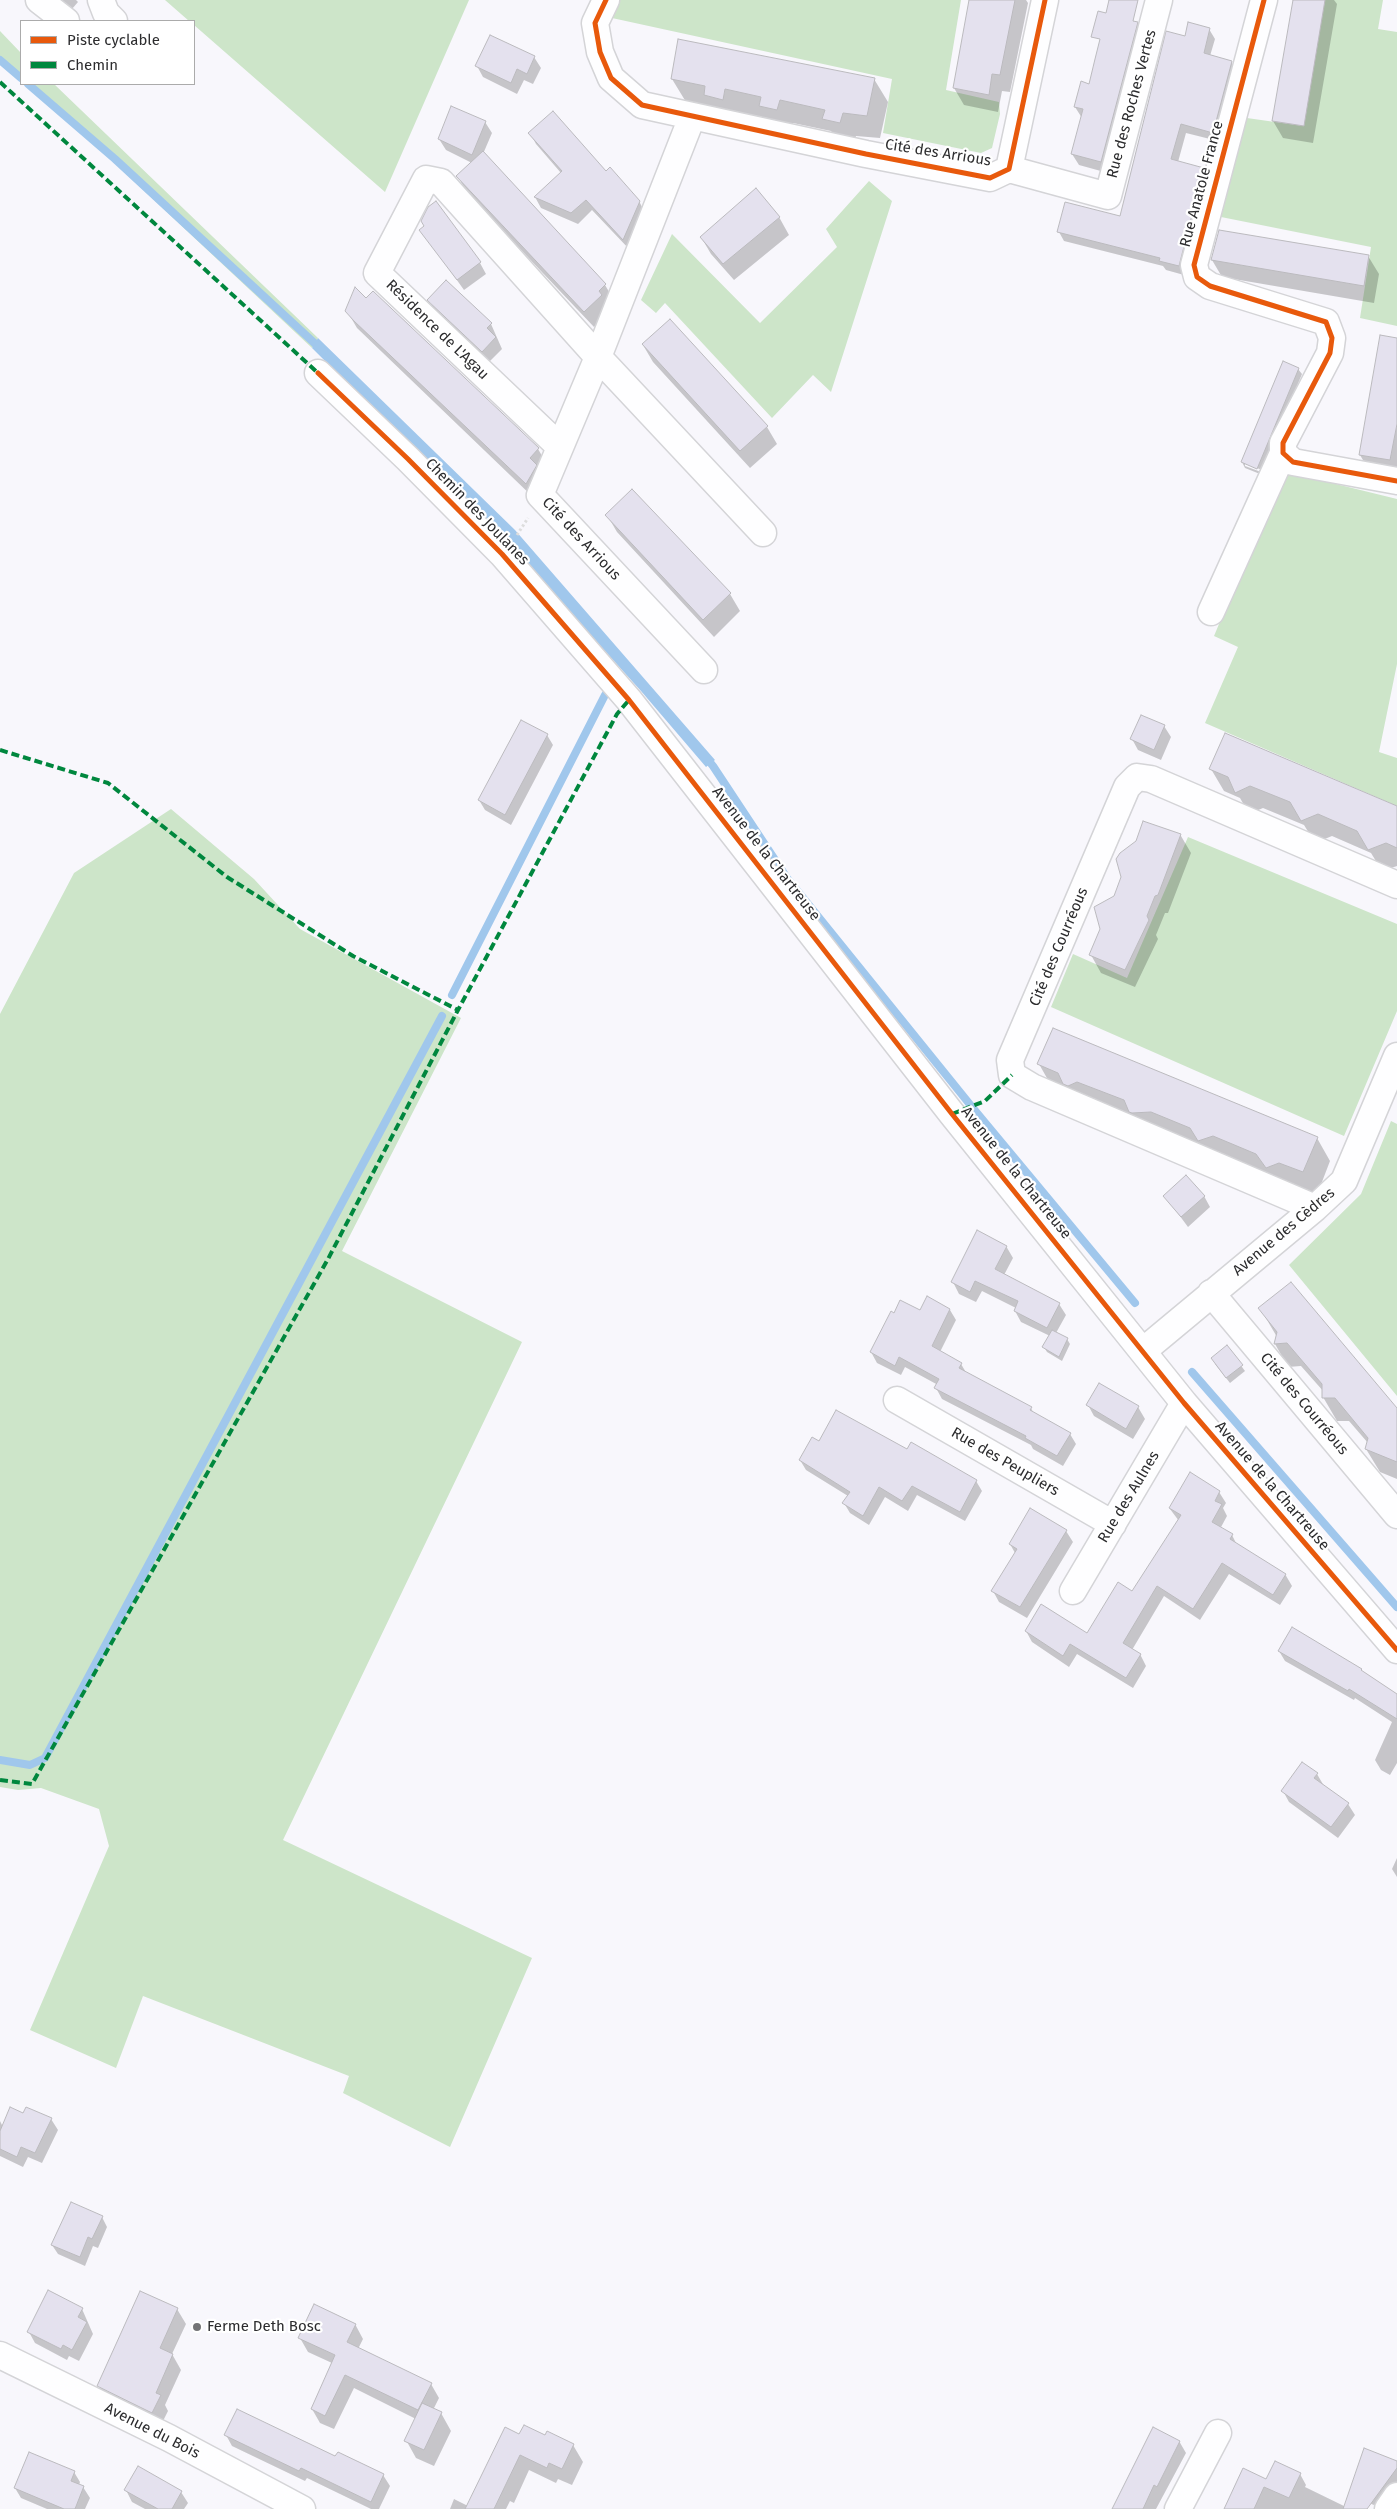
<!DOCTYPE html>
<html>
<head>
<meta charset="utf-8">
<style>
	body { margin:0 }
	#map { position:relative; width:1397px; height:2509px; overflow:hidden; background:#f8f7fc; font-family:"Fira Sans",sans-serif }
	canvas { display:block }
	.legend { position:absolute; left:20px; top:20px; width:175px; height:65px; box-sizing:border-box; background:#fff; border:1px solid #ababab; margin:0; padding:6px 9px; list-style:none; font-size:15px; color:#2c2c2e }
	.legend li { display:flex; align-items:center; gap:10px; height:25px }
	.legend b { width:25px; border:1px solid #ababab }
</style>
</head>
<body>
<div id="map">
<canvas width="1397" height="2509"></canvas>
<ul class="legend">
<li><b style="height:6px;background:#e8590c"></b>Piste cyclable</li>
<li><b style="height:6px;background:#00873e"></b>Chemin</li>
</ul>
</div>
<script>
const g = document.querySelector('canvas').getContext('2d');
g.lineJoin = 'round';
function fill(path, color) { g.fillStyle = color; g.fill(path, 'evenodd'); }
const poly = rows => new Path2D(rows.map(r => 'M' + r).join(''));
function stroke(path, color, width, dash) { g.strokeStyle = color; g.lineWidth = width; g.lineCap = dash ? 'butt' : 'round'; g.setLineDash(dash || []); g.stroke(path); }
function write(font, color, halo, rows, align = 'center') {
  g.font = font + ' "Fira Sans",sans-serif'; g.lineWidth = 4.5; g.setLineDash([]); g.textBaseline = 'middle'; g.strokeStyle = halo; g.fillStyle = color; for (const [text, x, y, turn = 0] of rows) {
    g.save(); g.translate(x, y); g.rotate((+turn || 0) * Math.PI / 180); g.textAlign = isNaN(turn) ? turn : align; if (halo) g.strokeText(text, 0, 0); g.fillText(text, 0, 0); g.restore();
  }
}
fill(poly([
	[165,0,469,0,385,192,194,25,194,21,189,21],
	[620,0,961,0,946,90,999,102,1000,114,992,148,981,153,883,133,892,79,612,18],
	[1325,0,1383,0,1378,29,1397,32,1397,326,1360,318,1371,247,1221,217,1247,118,1303,126],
	[0,31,21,53,21,76,0,56],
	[30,84,54,84,318,338,312,348],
	[869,181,892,201,831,392,813,375,772,418,665,303,656,313,641,300,672,234,760,323,837,247,826,229],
	[1283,471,1397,499,1397,664,1379,752,1397,758,1397,806,1205,723,1238,647,1214,636],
	[171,809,254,879,300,929,461,1018,342,1251,522,1342,283,1840,532,1958,450,2147,343,2093,349,2076,143,1996,116,2068,30,2030,109,1846,99,1809,41,1788,18,1790,0,1787,0,1014,74,873],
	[1188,837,1397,924,1397,1011,1344,1136,1051,1007,1073,954,1127,978],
	[1391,1121,1397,1124,1397,1396,1289,1265,1361,1194]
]), '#cde5c9');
fill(poly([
	[318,338,515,530,715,760,706,767,641,691,501,536,312,348]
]), '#a0c7ec');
fill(poly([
	[61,0,76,0,78,2,72,9],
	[970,0,1026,0,1028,3,1010,92,1002,91,998,112,964,105,954,88],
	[1294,0,1334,0,1337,4,1313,143,1283,138,1273,121],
	[1137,23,1144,35,1108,173,1079,165,1072,154,1082,118,1075,107],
	[1209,29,1215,39,1210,56,1231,62,1237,72,1218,141,1186,133,1178,162,1203,169,1209,178,1184,275,1166,270,1163,266,1064,241,1059,232,1121,218,1186,38],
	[534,57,541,68,533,84,524,80,517,94,483,77,477,66],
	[672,79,874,79,888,102,880,138,856,136,853,146,837,142,831,131,793,123,790,133,774,129,767,118,738,112,736,122,686,102],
	[485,122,492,133,483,154,605,285,614,300,610,311,594,327,466,192,458,176,472,163,446,150,439,139],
	[530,133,606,173,639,201,645,213,630,250,592,210,578,224,541,208,535,197,561,173,536,144],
	[779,217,789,235,734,280,711,254,701,237],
	[421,230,480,263,486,274,464,290],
	[1368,256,1379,274,1374,303,1222,277,1212,260],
	[429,300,491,324,502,349,489,362,435,311],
	[347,311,538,449,548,466,536,500,357,328],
	[1397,340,1397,476,1370,472,1360,455],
	[643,345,767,427,777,444,750,468,653,362],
	[1298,369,1302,374,1262,470,1245,463,1245,466,1261,472,1260,474,1245,468,1242,462],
	[607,515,730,594,740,611,714,637,617,532],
	[521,721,547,735,553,745,511,825,485,810,479,800],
	[1164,726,1171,737,1161,760,1138,750,1132,739],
	[1211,769,1397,808,1397,866,1382,871,1371,853,1332,836,1315,843,1304,825,1263,808,1249,814,1240,798,1224,791],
	[1144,823,1181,836,1191,853,1168,913,1165,913,1156,935,1158,939,1135,987,1101,973,1091,955],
	[1039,1064,1317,1138,1330,1161,1317,1195,1052,1087],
	[1165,1196,1204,1196,1210,1207,1188,1227],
	[1006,1246,1013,1258,1004,1275,1059,1304,1066,1315,1056,1333,1067,1339,1070,1344,1062,1361,1047,1352,1044,1347,1050,1336,1021,1322,1015,1311,1016,1308,982,1291,976,1302,959,1294,953,1282],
	[1260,1308,1397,1410,1397,1479,1380,1472,1366,1449,1368,1443,1349,1421,1337,1421,1323,1397,1324,1392,1301,1366,1288,1367,1275,1344,1277,1337],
	[950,1310,956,1320,940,1352,961,1364,967,1374,1031,1408,1034,1414,1070,1434,1076,1444,1063,1466,1033,1449,1031,1445,942,1399,936,1388,938,1385,905,1367,901,1375,877,1363,871,1352,894,1314],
	[1227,1347,1245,1371,1230,1383,1215,1364],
	[1088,1405,1138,1407,1145,1419,1133,1439,1094,1416],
	[820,1443,907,1451,976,1481,982,1491,965,1521,917,1495,908,1511,885,1497,869,1525,850,1513,844,1503,848,1496,806,1470,800,1460],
	[1219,1492,1226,1503,1223,1508,1227,1516,1220,1529,1232,1535,1237,1545,1285,1574,1292,1586,1280,1605,1229,1574,1200,1620,1164,1596,1132,1650,1140,1654,1146,1666,1133,1688,1077,1654,1069,1667,1032,1642,1026,1631,1087,1635,1133,1592,1179,1521,1170,1509],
	[1066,1531,1073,1542,1027,1618,999,1602,993,1591,1015,1553,1010,1544],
	[1279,1651,1361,1670,1363,1674,1397,1695,1397,1763,1390,1775,1381,1770,1375,1760,1392,1722,1355,1698,1354,1700,1285,1661],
	[1317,1774,1324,1786,1348,1804,1355,1815,1338,1838,1289,1802,1283,1791],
	[1397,1858,1397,1877,1392,1869],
	[23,2115,51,2119,58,2130,42,2163,28,2157,23,2167,0,2156,0,2121,3,2127],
	[102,2217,107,2227,98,2248,93,2246,85,2266,58,2254,52,2245],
	[82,2309,93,2334,79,2361,69,2356,67,2360,35,2343,29,2332],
	[177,2309,186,2324,172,2354,181,2370,165,2405,168,2411,160,2427,107,2401,99,2386],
	[355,2324,363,2339,358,2349,431,2384,439,2398,433,2410,441,2413,451,2431,434,2466,416,2458,406,2440,416,2419,354,2388,334,2429,320,2423,312,2409,332,2363,308,2352,300,2338],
	[226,2435,336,2458,383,2475,390,2486,379,2509,371,2509,307,2478,305,2481,232,2446],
	[520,2436,546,2437,573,2445,583,2462,572,2485,558,2479,556,2483,529,2470,514,2503,510,2501,506,2509,450,2509,454,2499,468,2506],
	[1179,2441,1186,2453,1156,2509,1114,2509],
	[1397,2462,1397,2488,1382,2508,1358,2499],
	[74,2472,80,2482,79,2485,83,2487,90,2498,85,2509,47,2509,21,2498,15,2488],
	[1300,2474,1306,2485,1305,2487,1344,2506,1346,2509,1227,2509,1267,2481],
	[126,2490,181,2492,188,2503,184,2509,145,2509,132,2502]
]), '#0003');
stroke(poly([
	[0,60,21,78],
	[28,84,115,159,323,351],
	[704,755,713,766,787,878,972,1107,1135,1303],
	[452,995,605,695],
	[1192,1372,1397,1607],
	[0,1760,30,1765,45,1758,442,1016]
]), '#a0c7ec', 8);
const building = poly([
	[969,0,1015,0,1000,75,992,74,989,95,953,88,969,0],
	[1109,0,1138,0,1133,21,1138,22,1101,162,1071,154,1083,109,1074,107,1081,81,1089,84,1095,59,1100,39,1091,37,1098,11,1106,13,1109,0],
	[1293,0,1325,0,1304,126,1272,121,1293,0],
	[1188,22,1210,28,1204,53,1232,61,1213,133,1181,124,1171,159,1204,168,1179,266,1159,261,1160,258,1057,232,1065,202,1120,216,1166,31,1185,36,1188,22],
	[490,35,535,56,527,74,517,69,511,83,475,66,490,35],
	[678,39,875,78,867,116,843,113,840,123,822,119,825,110,780,100,777,110,759,106,761,97,725,89,723,100,704,95,705,86,671,79,678,39],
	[451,106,486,121,472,155,438,139,451,106],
	[553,111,606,171,610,167,640,201,623,240,586,200,571,213,534,197,562,171,528,133,553,111],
	[483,151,606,284,599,291,602,295,584,312,456,176,483,151],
	[756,188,780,217,723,264,700,237,756,188],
	[436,201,481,262,457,280,419,230,424,226,421,221,428,207,436,201],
	[1219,230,1369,255,1364,286,1211,260,1219,230],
	[446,280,492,323,487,328,496,337,482,352,427,300,446,280],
	[355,287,366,298,373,291,539,448,530,458,537,465,526,484,354,321,345,311,355,287],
	[670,319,768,426,740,451,642,344,670,319],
	[1380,335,1397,338,1397,424,1390,460,1359,455,1380,335],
	[1283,361,1299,368,1257,469,1241,462,1283,361],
	[632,489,731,593,703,620,605,515,632,489],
	[1141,715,1165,725,1154,750,1130,739,1141,715],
	[521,720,548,734,505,815,478,800,521,720],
	[1225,733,1397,806,1397,848,1386,843,1368,850,1357,831,1318,814,1301,821,1290,802,1250,786,1235,793,1228,777,1209,769,1225,733],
	[1143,821,1181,834,1158,895,1155,896,1147,916,1149,920,1125,970,1089,955,1100,929,1094,907,1114,896,1121,877,1116,859,1120,853,1136,841,1143,821],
	[1053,1028,1318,1137,1303,1172,1279,1163,1266,1168,1256,1154,1213,1136,1198,1141,1190,1128,1151,1112,1132,1113,1129,1112,1124,1100,1077,1082,1068,1086,1063,1084,1058,1073,1037,1064,1053,1028],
	[1186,1175,1205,1196,1181,1217,1163,1196,1186,1175],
	[977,1230,1007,1246,995,1269,1060,1303,1047,1328,1014,1311,1018,1301,975,1281,970,1292,951,1282,977,1230],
	[1291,1282,1397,1408,1397,1462,1365,1449,1368,1438,1335,1398,1322,1398,1322,1384,1287,1343,1274,1344,1277,1332,1258,1308,1291,1282],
	[927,1296,950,1309,932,1346,962,1363,959,1368,1032,1407,1030,1410,1071,1433,1057,1456,1025,1438,1026,1436,934,1388,939,1379,899,1357,895,1366,870,1352,891,1311,894,1313,900,1300,920,1310,927,1296],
	[1052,1330,1068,1338,1059,1357,1042,1347,1052,1330],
	[1227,1345,1243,1365,1226,1378,1211,1358,1227,1345],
	[1099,1383,1139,1406,1126,1429,1086,1405,1099,1383],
	[836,1410,907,1449,911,1442,977,1480,960,1512,912,1486,902,1501,879,1487,863,1516,842,1503,850,1492,799,1460,812,1437,819,1441,836,1410],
	[1190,1472,1220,1491,1215,1501,1222,1504,1212,1522,1233,1534,1230,1539,1286,1574,1273,1595,1222,1563,1193,1609,1157,1586,1123,1643,1141,1654,1126,1678,1070,1644,1063,1656,1025,1631,1041,1604,1087,1633,1118,1582,1132,1591,1181,1515,1169,1508,1190,1472],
	[1030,1508,1067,1530,1020,1607,991,1591,1017,1549,1009,1544,1030,1508],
	[1292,1627,1362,1669,1361,1670,1397,1694,1397,1719,1349,1689,1348,1691,1278,1651,1292,1627],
	[1302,1762,1318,1773,1314,1778,1349,1803,1331,1827,1281,1791,1302,1762],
	[10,2107,23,2113,26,2107,52,2118,35,2153,21,2147,17,2157,0,2149,0,2131,10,2107],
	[71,2202,103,2216,92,2239,88,2237,80,2257,51,2245,71,2202],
	[48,2290,83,2308,78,2317,87,2322,72,2350,63,2345,61,2349,27,2332,48,2290],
	[140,2291,178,2308,160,2348,173,2354,156,2393,161,2395,152,2413,97,2386,140,2291],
	[314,2304,356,2324,347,2342,432,2383,418,2410,345,2375,325,2416,311,2409,335,2355,298,2338,314,2304],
	[422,2403,442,2412,424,2450,404,2441,422,2403],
	[237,2409,335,2456,338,2452,384,2474,371,2502,301,2468,299,2471,224,2435,237,2409],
	[524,2425,545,2435,547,2431,574,2444,562,2469,549,2463,547,2468,520,2455,494,2509,465,2509,505,2427,519,2434,524,2425],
	[1153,2427,1180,2441,1157,2487,1154,2485,1143,2509,1112,2509,1153,2427],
	[1364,2448,1397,2461,1397,2468,1367,2509,1343,2509,1364,2448],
	[29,2452,75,2471,71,2481,84,2486,75,2509,64,2509,14,2488,29,2452],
	[1275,2461,1301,2473,1289,2498,1264,2487,1254,2509,1224,2509,1243,2468,1266,2479,1275,2461],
	[138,2466,182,2491,172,2509,158,2509,124,2490,138,2466]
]);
fill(building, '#e4e1ee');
stroke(building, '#bbbabe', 1);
const minor = poly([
	[39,0,66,21],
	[101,0,106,13,114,21],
	[606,0,595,23,600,52,611,78,642,105,866,154,990,178,1009,169,1045,0],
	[1264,0,1194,265,1197,277,1210,286,1326,322,1332,338,1330,353,1283,443,1283,453,1293,462,1397,481],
	[692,117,598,357,763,533],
	[1009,169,1108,196,1159,0],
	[318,373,408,459,502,554,629,700,952,1114,1184,1403,1397,1650],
	[559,446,377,273,426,179,441,182,598,357,540,495,704,670],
	[1211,612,1283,453],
	[1315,1208,1032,1087,1012,1075,1010,1060,1127,787,1137,777,1151,779,1397,885],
	[1211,1293,1397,1515],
	[1143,1351,1315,1208,1344,1181,1397,1056],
	[897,1400,1113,1524],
	[1073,1591,1184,1403],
	[0,2355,169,2438,302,2509],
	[1178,2509,1218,2433],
	[1388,2509,1397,2496]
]);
stroke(minor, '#d4d4d7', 29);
stroke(poly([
	[517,535,528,518]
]), '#ddd', 3, [2.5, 2.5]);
stroke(minor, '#fefeff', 26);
stroke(poly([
	[0,82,318,373],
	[0,750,108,783,227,877,353,956,458,1010],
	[952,1114,985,1101,1012,1075],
	[0,1780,32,1784,328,1259,458,1010,617,714,629,700]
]), '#00873e', 4, [8, 4]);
stroke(poly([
	[606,0,595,23,600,52,611,78,642,105,866,154,990,178,1009,169,1045,0],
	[1264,0,1194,265,1197,277,1210,286,1326,322,1332,338,1330,353,1283,443,1283,453,1293,462,1397,481],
	[318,373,408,459,502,554,629,700,952,1114,1184,1403,1397,1650]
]), '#e8590c', 5);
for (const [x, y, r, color] of [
	[197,2327,5,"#737376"]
]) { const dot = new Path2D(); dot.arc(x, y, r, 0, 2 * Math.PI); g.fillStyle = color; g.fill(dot); stroke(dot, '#fff', 2); }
write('15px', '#2c2c2e', '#fff', [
	["Rue des Roches Vertes",1132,104,-75],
	["Cité des Arrious",938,153,9],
	["Rue Anatole France",1202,184,-75],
	["Résidence de L'Agau",437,330,44],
	["Chemin des Joulanes",477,512,46],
	["Cité des Arrious",581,539,47],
	["Avenue de la Chartreuse",766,854,52],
	["Cité des Courréous",1059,947,-67],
	["Avenue de la Chartreuse",1016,1173,51],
	["Avenue des Cèdres",1284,1232,-40],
	["Cité des Courréous",1304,1404,50],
	["Rue des Peupliers",1005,1462,30],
	["Avenue de la Chartreuse",1272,1486,49],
	["Rue des Aulnes",1129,1497,-59],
	["Avenue du Bois",152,2431,27]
]);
write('15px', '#2c2c2e', '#fff', [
	["Ferme Deth Bosc",207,2327]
], 'left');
</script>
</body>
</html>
